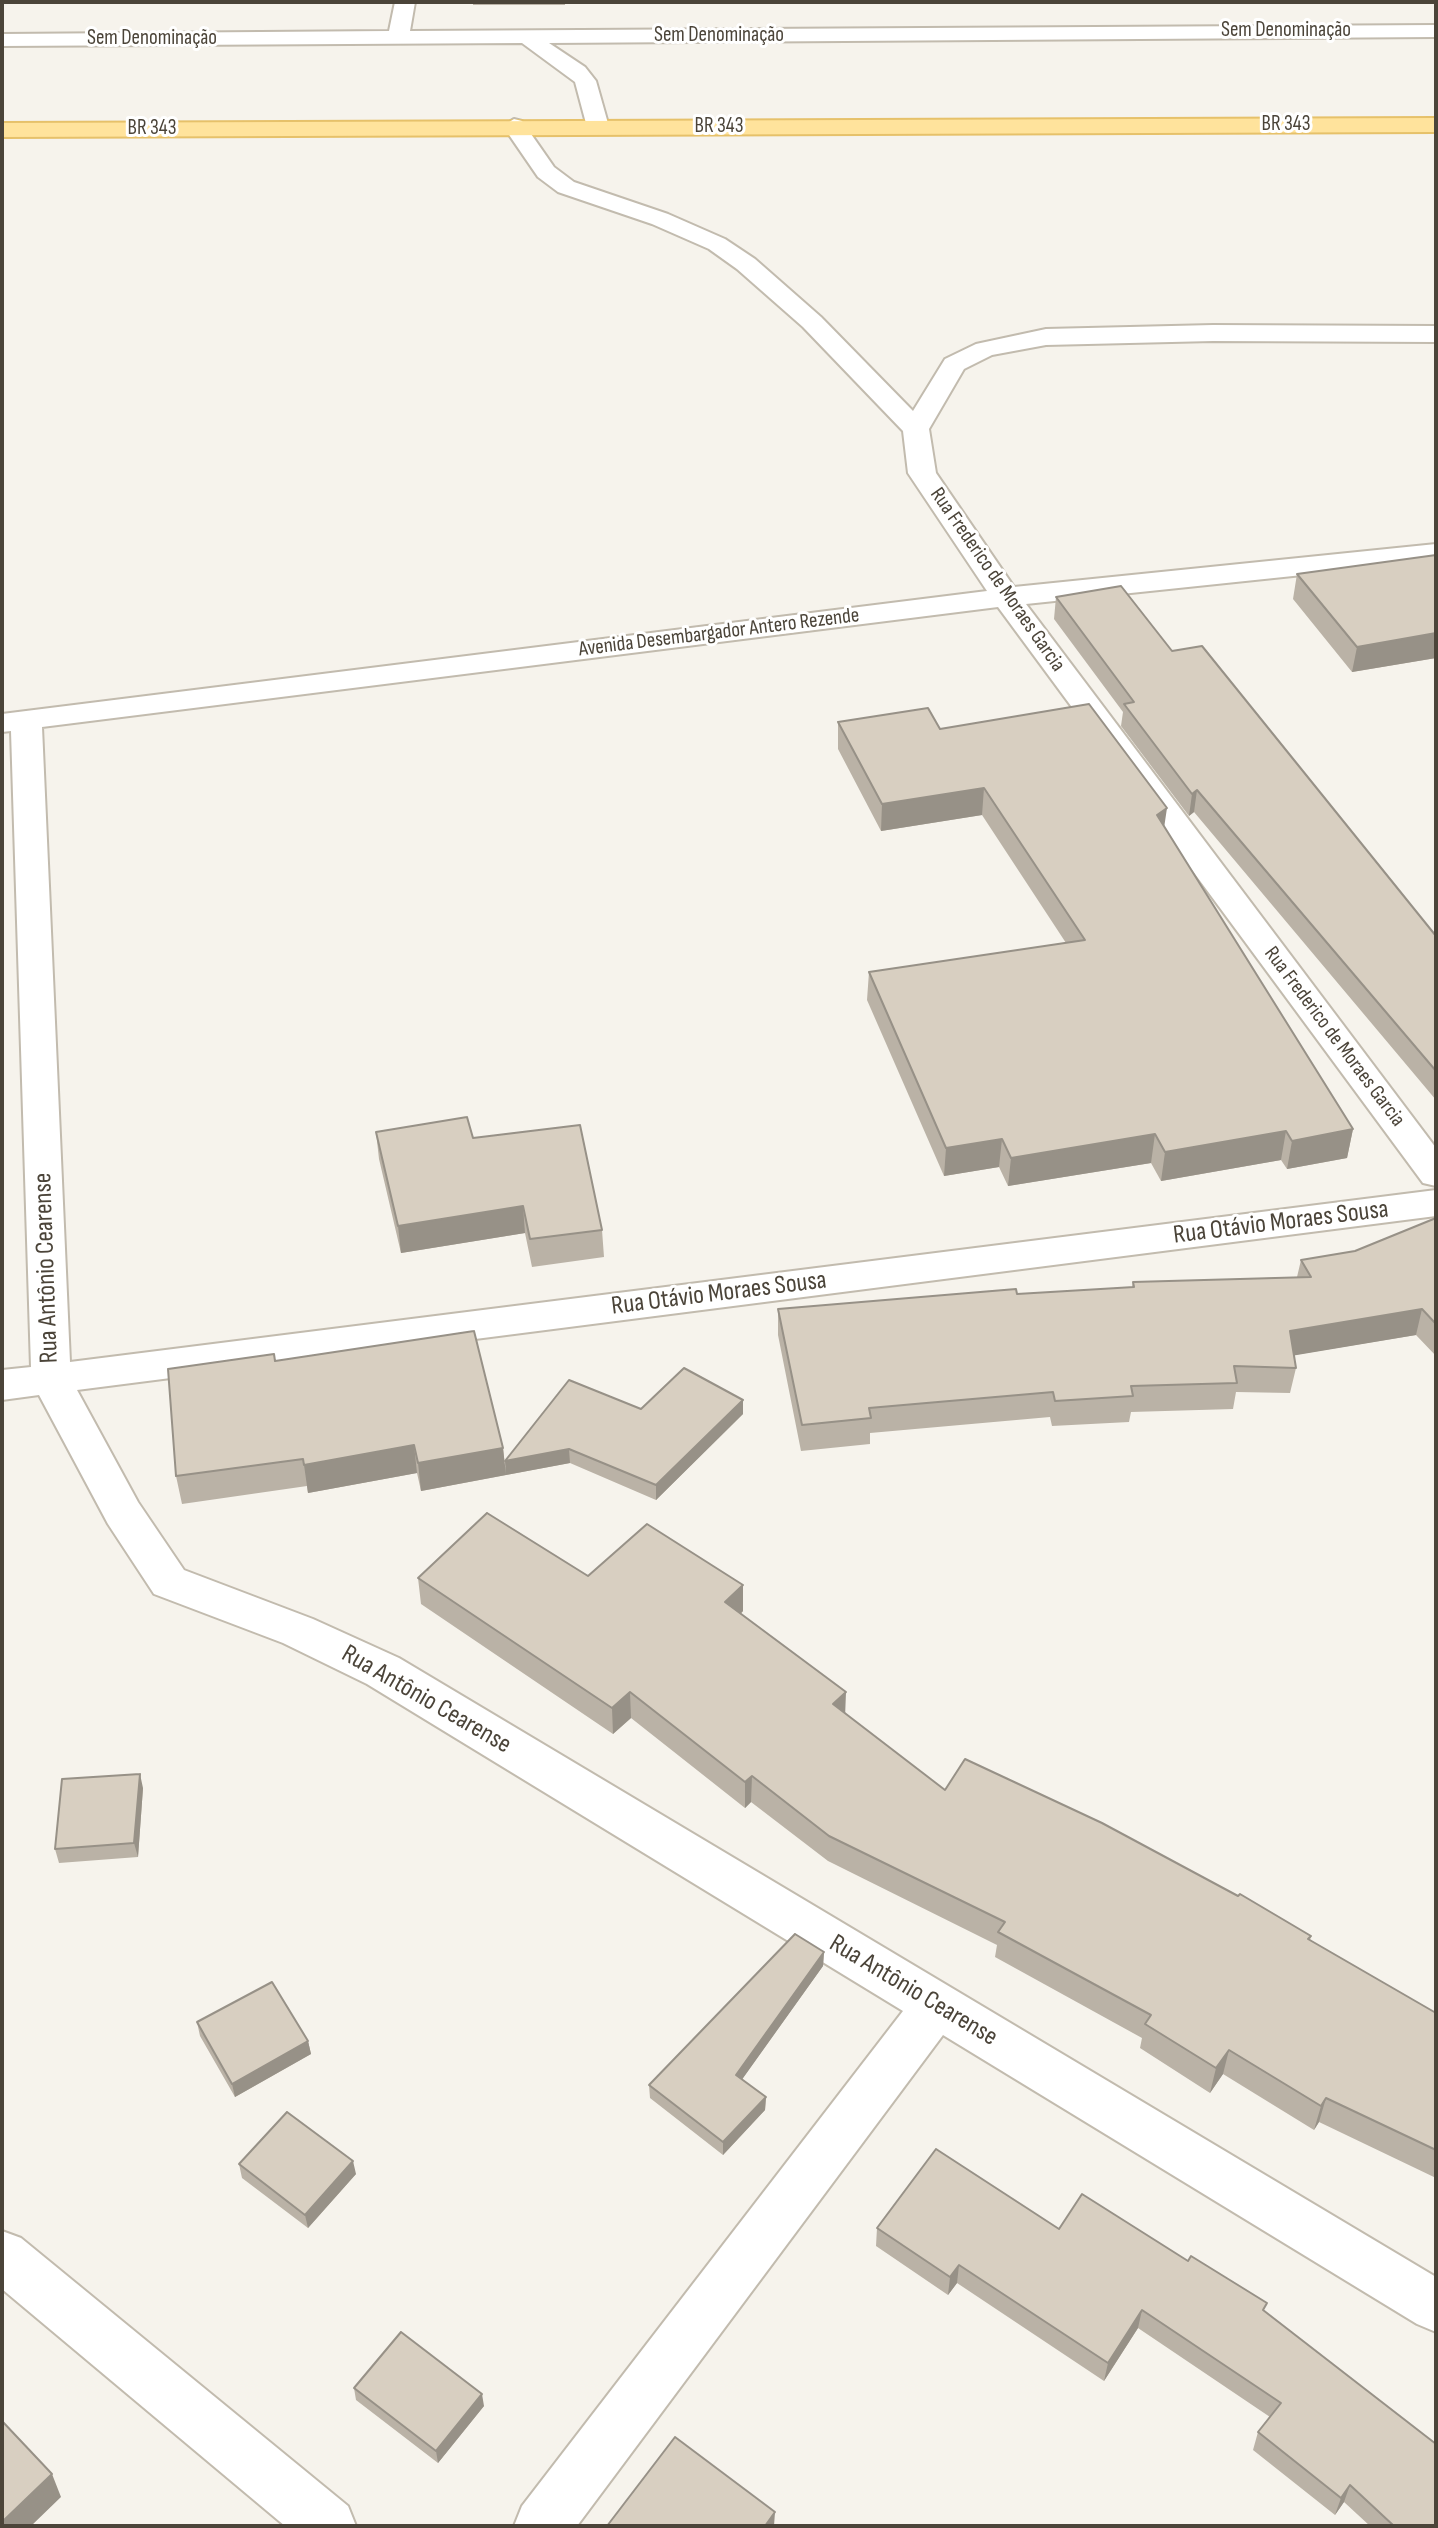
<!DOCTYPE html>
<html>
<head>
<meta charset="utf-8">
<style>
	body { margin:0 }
	#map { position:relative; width:1438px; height:2528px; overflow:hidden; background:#f6f3ec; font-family:"Sofia Sans Condensed",sans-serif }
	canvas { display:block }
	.frame { position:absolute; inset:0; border:4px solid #4b4439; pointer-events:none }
</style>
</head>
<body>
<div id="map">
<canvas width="1438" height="2528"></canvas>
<div class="frame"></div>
</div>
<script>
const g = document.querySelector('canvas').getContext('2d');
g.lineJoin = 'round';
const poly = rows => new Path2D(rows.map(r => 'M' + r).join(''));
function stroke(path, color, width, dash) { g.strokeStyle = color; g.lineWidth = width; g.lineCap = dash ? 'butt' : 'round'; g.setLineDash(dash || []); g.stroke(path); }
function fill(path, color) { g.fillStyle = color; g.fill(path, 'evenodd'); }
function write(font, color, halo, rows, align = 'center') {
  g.font = font + ' "Sofia Sans Condensed",sans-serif'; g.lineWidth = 6; g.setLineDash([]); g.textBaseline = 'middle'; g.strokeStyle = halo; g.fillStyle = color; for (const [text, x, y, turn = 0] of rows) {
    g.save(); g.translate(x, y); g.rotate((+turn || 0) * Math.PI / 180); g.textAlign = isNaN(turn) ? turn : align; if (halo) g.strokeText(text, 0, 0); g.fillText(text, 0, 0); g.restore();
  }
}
const minor = poly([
	[395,2,415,2,410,31,1436,25,1436,37,549,43,585,67,596,81,609,127,598,134,587,127,575,82,522,43,2,46,2,34,389,31,395,2],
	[514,119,522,121,554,167,574,182,668,214,725,239,755,259,821,317,913,411,945,359,976,344,1046,329,1213,325,1436,326,1436,342,1213,341,1046,345,992,355,964,369,929,429,936,473,1014,587,1436,544,1436,561,1026,604,1436,1148,1436,1186,1423,1183,998,607,42,727,70,1362,1436,1190,1436,1216,77,1390,138,1502,184,1570,313,1619,399,1658,1436,2277,1436,2332,1417,2324,943,2035,577,2526,514,2526,522,2506,903,2011,367,1684,283,1643,154,1594,108,1524,39,1395,2,1400,2,1370,31,1367,11,731,2,732,2,714,987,591,908,473,903,431,803,327,737,269,709,249,652,224,558,192,538,177,503,126,514,119],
	[2,2231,21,2238,348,2506,356,2526,285,2526,2,2289,2,2231]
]);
const major = poly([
	[1436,118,1436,132,2,137,2,123,1436,118]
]);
stroke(minor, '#c2bbae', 4);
stroke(major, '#e6c16a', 4);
fill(minor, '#fff');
fill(major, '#ffe39c');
fill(poly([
	[473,2,565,2,565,5,473,5],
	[1436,555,1436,658,1352,672,1293,599,1297,574],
	[1056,597,1172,651,1436,936,1436,1100,1194,812,1189,816,1121,726,1123,712,1054,619],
	[838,722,940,729,1164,826,1353,1129,1347,1158,1287,1169,1281,1160,1161,1181,1151,1163,1008,1186,999,1167,944,1176,867,1000,869,972,1066,943,982,815,881,831,838,749],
	[376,1132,473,1138,602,1230,604,1257,532,1267,525,1233,401,1253,379,1159],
	[1436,1218,1436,1356,1416,1335,1294,1355,1296,1368,1290,1393,1236,1392,1233,1409,1131,1412,1129,1422,1052,1426,1050,1417,870,1433,870,1444,801,1451,778,1335,778,1309,1132,1287,1133,1282,1297,1277,1301,1260,1355,1251],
	[275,1361,503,1448,506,1475,421,1491,417,1473,308,1493,307,1486,182,1504,176,1476],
	[641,1409,743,1414,656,1500,570,1463,506,1475,505,1461],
	[588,1576,743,1585,743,1611,741,1614,845,1713,945,1790,1311,1936,1310,1940,1436,2013,1436,2178,1319,2122,1314,2130,1223,2074,1210,2093,1140,2048,1142,2038,995,1957,997,1945,828,1861,751,1802,745,1808,631,1718,613,1734,421,1604,418,1578],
	[143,1788,138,1857,59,1863,55,1849],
	[824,1952,823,1966,742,2079,766,2097,765,2110,723,2155,650,2098,649,2085],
	[197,2022,308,2041,311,2054,235,2097,200,2036],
	[239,2164,356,2174,308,2228,242,2178],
	[877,2228,1059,2229,1265,2312,1436,2526,1370,2526,1344,2502,1335,2515,1253,2450,1258,2432,1270,2417,1138,2328,1104,2381,957,2283,948,2295,876,2246],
	[354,2388,484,2406,438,2463,356,2400]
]), '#bab2a6');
fill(poly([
	[1436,633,1436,658,1352,672,1357,647],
	[984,788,982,815,881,831,882,804],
	[1197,790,1194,812,1189,816,1192,794],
	[1167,808,1163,835,1157,815],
	[1353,1129,1347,1158,1287,1169,1292,1141],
	[1286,1131,1281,1160,1161,1181,1165,1152],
	[1155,1134,1151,1163,1008,1186,1011,1158],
	[1002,1139,999,1167,944,1176,946,1148],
	[523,1206,525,1233,401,1253,398,1226],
	[1422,1309,1416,1335,1285,1357,1290,1331],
	[743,1400,743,1414,656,1500,656,1485],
	[414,1445,417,1473,308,1493,304,1465],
	[503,1448,506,1475,421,1491,418,1463],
	[569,1449,570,1463,506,1475,505,1461],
	[743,1585,743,1611,725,1628,725,1602],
	[630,1692,631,1718,613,1734,612,1708],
	[846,1692,845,1718,833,1704],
	[140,1774,143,1788,138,1857,134,1843],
	[752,1776,751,1802,745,1808,745,1782],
	[824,1952,823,1966,736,2088,736,2075],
	[308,2041,311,2054,235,2097,232,2084],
	[1229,2050,1223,2074,1210,2093,1216,2068],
	[766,2097,765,2110,723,2155,723,2142],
	[1326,2098,1319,2122,1314,2130,1321,2106],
	[353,2161,356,2174,308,2228,305,2215],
	[959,2265,957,2283,948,2295,950,2277],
	[1142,2310,1138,2328,1104,2381,1108,2363],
	[482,2394,484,2406,438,2463,436,2451],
	[52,2474,61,2497,31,2526,2,2526,2,2522],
	[1350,2485,1344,2502,1335,2515,1341,2498],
	[775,2512,774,2526,765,2526]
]), '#979187');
const building = poly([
	[1436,555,1436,633,1357,647,1297,574,1436,555],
	[1121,586,1172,651,1202,646,1436,936,1436,1071,1197,790,1192,794,1124,704,1134,702,1056,597,1121,586],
	[1089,704,1167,808,1157,815,1353,1129,1292,1141,1286,1131,1165,1152,1155,1134,1011,1158,1002,1139,946,1148,869,972,1085,940,984,788,882,804,838,722,928,708,940,729,1089,704],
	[467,1117,473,1138,580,1125,602,1230,530,1239,523,1206,398,1226,376,1132,467,1117],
	[1436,1218,1436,1324,1422,1309,1290,1331,1296,1368,1234,1366,1237,1383,1131,1386,1133,1396,1055,1401,1053,1392,869,1408,871,1418,802,1425,778,1309,1016,1289,1017,1294,1134,1287,1133,1282,1311,1277,1301,1260,1355,1251,1436,1218],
	[474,1331,503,1448,418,1463,414,1445,304,1465,303,1459,176,1476,168,1369,274,1354,275,1361,474,1331],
	[684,1368,743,1400,656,1485,569,1449,505,1461,569,1380,641,1409,684,1368],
	[487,1513,588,1576,647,1524,743,1585,725,1602,846,1692,833,1704,945,1790,965,1759,1102,1823,1238,1896,1240,1894,1311,1936,1308,1939,1436,2013,1436,2150,1326,2098,1321,2106,1229,2050,1216,2068,1145,2024,1151,2015,998,1932,1005,1922,829,1836,752,1776,745,1782,630,1692,612,1708,418,1578,487,1513],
	[140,1774,134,1843,55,1849,62,1779,140,1774],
	[795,1934,824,1952,736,2075,766,2097,723,2142,649,2085,795,1934],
	[272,1982,308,2041,232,2084,197,2022,272,1982],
	[287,2112,353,2161,305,2215,239,2164,287,2112],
	[936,2149,1059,2229,1082,2194,1188,2261,1191,2256,1267,2303,1263,2310,1436,2444,1436,2526,1394,2526,1350,2485,1341,2498,1258,2432,1281,2403,1142,2310,1108,2363,959,2265,950,2277,877,2228,936,2149],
	[401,2332,482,2394,436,2451,354,2388,401,2332],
	[2,2421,52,2474,2,2522,2,2421],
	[675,2437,775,2512,765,2526,607,2526,675,2437]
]);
fill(building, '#d8cfc1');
stroke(building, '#979187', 2);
write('21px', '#4b4439', '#fff', [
	["Sem Denominação",1286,31],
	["Sem Denominação",719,36],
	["Sem Denominação",152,39],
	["BR 343",1286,125],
	["BR 343",719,127],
	["BR 343",152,129],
	["Rua Frederico de Moraes Garcia",997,580,55],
	["Avenida Desembargador Antero Rezende",719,633,-7],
	["Rua Frederico de Moraes Garcia",1334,1037,53]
]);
write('26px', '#4b4439', '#fff', [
	["Rua Otávio Moraes Sousa",1281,1223,-7],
	["Rua Antônio Cearense",47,1268,-92],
	["Rua Otávio Moraes Sousa",719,1294,-7],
	["Rua Antônio Cearense",426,1700,30],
	["Rua Antônio Cearense",913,1991,31]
]);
</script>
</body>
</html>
